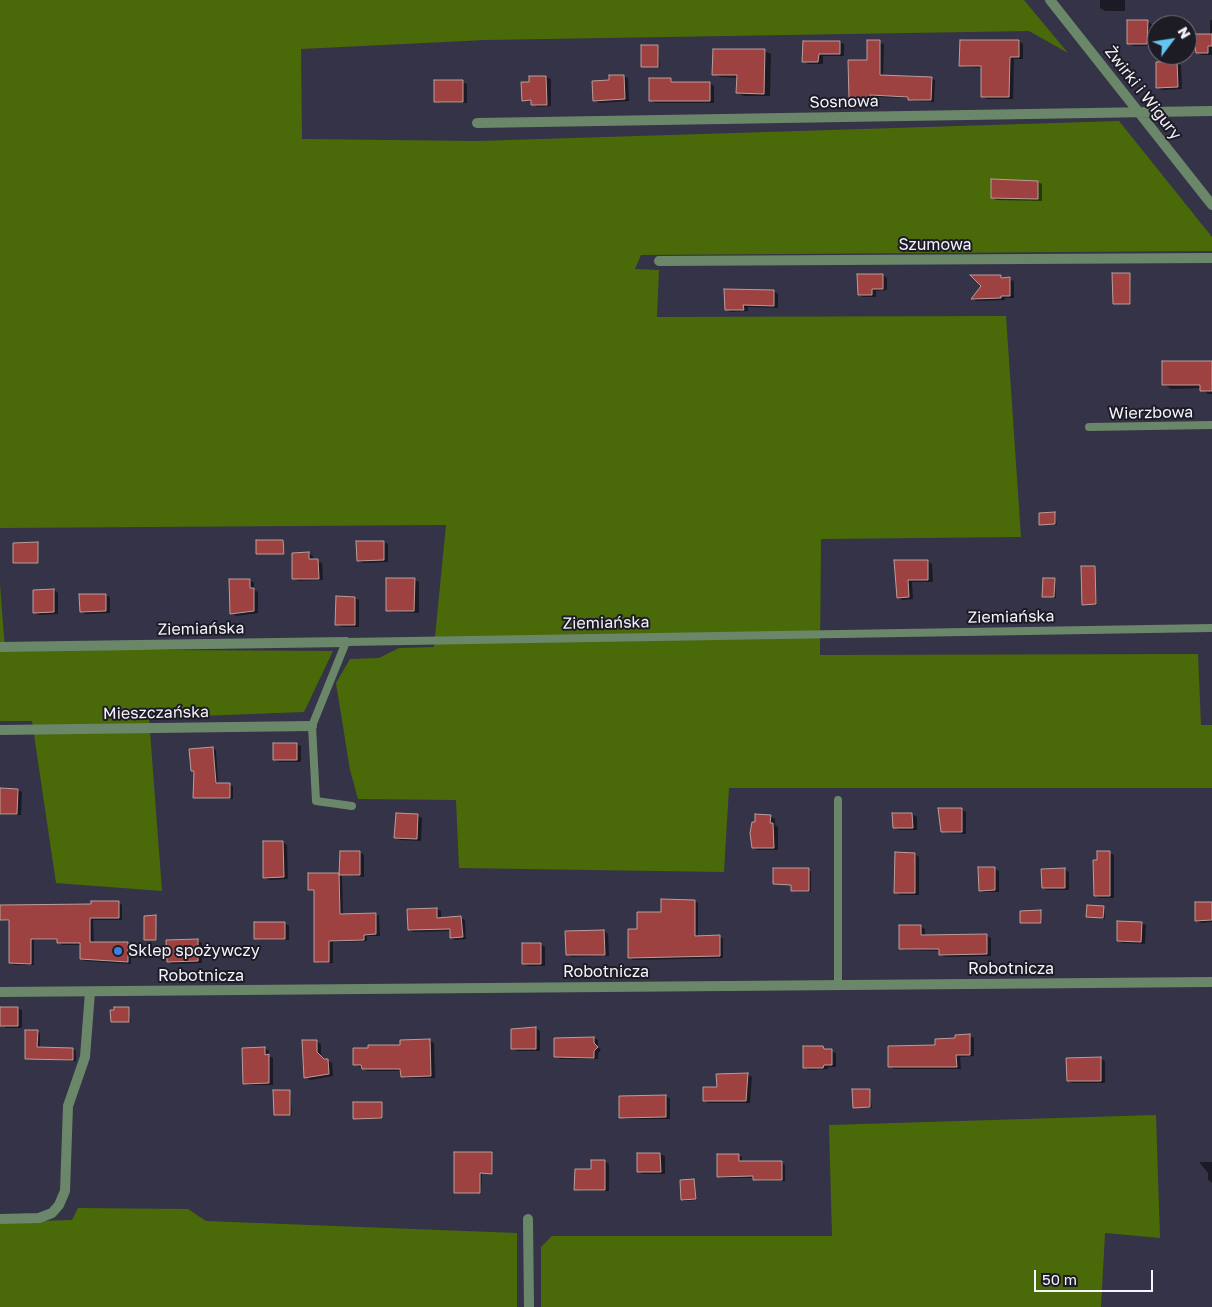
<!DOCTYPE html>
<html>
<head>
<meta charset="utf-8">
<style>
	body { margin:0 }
	#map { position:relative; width:1212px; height:1307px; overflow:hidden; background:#353347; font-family:"Golos Text",sans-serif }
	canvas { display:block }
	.north { position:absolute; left:1147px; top:15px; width:50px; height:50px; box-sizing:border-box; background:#1d1c25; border:1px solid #73727c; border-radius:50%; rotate:59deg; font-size:14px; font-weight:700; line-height:20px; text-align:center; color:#f4f3fe }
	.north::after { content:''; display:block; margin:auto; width:18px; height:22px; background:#65c5ef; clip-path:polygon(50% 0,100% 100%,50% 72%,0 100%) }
	.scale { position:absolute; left:1034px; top:1270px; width:119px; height:22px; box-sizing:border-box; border:2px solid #f4f3fe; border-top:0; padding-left:6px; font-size:15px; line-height:18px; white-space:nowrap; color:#f4f3fe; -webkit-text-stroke:4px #1d1c25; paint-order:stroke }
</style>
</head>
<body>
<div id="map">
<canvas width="1212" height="1307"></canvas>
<div class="north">N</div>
<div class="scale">50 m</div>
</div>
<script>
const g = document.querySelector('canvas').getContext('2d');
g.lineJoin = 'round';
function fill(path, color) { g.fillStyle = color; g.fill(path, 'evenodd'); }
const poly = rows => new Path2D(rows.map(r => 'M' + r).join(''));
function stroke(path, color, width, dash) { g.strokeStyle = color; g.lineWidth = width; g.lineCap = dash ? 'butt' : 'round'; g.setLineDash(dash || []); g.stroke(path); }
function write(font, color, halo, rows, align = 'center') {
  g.font = font + ' "Golos Text",sans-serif'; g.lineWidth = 4; g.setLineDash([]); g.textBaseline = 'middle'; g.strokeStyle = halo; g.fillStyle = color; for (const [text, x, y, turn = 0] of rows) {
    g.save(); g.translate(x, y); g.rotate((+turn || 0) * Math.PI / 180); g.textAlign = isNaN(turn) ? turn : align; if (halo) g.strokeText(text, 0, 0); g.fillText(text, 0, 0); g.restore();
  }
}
fill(poly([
	[0,0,1024,0,1068,53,1029,31,485,40,301,49,302,139,477,141,1119,121,1212,237,1212,251,641,255,635,269,659,270,657,317,1006,316,1021,537,821,539,820,655,1198,654,1201,725,1212,725,1212,788,729,788,724,872,459,868,456,800,358,799,350,770,336,683,350,659,379,658,399,648,434,647,446,525,0,528],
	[0,585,5,649,333,651,304,712,149,718,162,891,56,883,32,721,0,721],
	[1156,1115,1160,1238,1105,1233,1101,1307,541,1307,541,1247,552,1236,832,1236,829,1125],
	[78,1208,188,1209,206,1221,517,1233,517,1307,0,1307,0,1222,72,1220]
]), '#4a6a0a');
fill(poly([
	[1100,0,1125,0,1125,11,1105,11,1100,8],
	[1210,20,1212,20,1212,55,1201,55,1197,53,1197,48,1187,48,1187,36,1210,35],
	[1147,22,1152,24,1151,46,1133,46,1129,43],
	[868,41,884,44,883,77,931,78,935,80,934,102,913,101,909,98,873,97,873,101,854,101,851,98,868,61],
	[1019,41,1023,44,1023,59,1014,59,1013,99,987,99,982,96,982,68,965,67,960,65],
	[840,42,844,44,844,56,823,56,823,64,808,64,804,61],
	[658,46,660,67,642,66],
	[765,51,771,54,770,96,744,96,738,93,738,78,720,77,714,74],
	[1176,63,1181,65,1182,89,1162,90,1158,88],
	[623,76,628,78,629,101,599,103,594,100,610,82],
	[530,77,546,77,551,79,551,106,537,107,532,102,523,100,530,83],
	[670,79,675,83,710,83,714,86,714,103,655,103,650,100],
	[462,82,467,84,467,103,440,103,435,101],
	[992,181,1038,182,1042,184,1042,201,996,200,992,197],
	[1130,274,1131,304,1116,304,1114,303],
	[883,275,887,278,887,290,876,291,876,297,863,297,859,295],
	[1000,276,1014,281,1014,298,1005,298,1005,300,976,301,973,298],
	[774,291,778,294,778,308,748,307,748,311,730,312,726,309],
	[1212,362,1212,394,1208,394,1201,388,1171,389,1164,384],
	[1055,514,1057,525,1042,525],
	[283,541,285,554,257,554],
	[384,542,388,544,388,562,362,563,358,560],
	[37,544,39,563,15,562],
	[308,553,313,556,313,560,322,563,323,580,298,581,294,578],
	[896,561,928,561,932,564,933,582,912,582,913,599,903,600,898,598],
	[1094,567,1097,605,1085,605,1084,604],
	[414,579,419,582,419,613,392,612,387,610],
	[1055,579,1056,598,1043,596],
	[250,580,254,583,254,590,258,592,258,613,236,616,231,613],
	[54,590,58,593,58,614,39,615,35,612],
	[105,595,110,597,110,613,85,614,81,611],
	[355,598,359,600,359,627,341,627,337,624],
	[296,744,301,746,301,762,279,762,274,760],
	[213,748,216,750,218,784,233,786,233,799,195,797,195,772,192,771],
	[0,790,18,790,22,792,21,815,0,815],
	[961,809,966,812,966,834,946,833,942,831],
	[894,814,912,814,917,817,917,830,899,830,894,828],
	[417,815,422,818,421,841,400,840,396,838],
	[770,816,775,819,775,825,778,827,778,850,757,850,753,847],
	[283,842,287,845,288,879,269,880,264,877],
	[341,852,360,852,364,855,364,877,342,875,343,916,376,914,379,916,380,936,367,936,367,941,333,942,333,963,319,963,315,961,316,891,309,889,339,874,341,875],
	[1110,853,1114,855,1114,898,1099,898,1095,896],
	[915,854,919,857,919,895,900,895,896,892],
	[994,868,999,871,999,892,984,892,980,890],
	[775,870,811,871,811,892,794,892,793,885,774,883],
	[1065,870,1069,872,1069,890,1047,890,1043,888],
	[695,901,698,903,698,937,720,937,723,939,723,958,633,960,630,958,638,930,662,913],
	[118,902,122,905,122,920,93,920,94,943,128,943,131,946,131,964,85,961,81,959,81,945,62,945,58,940,34,940,34,965,14,965,10,963,11,922,2,920],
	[1212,903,1212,922,1201,923,1196,920],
	[1104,907,1105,919,1088,916],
	[437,909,441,911,441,919,461,918,465,920,466,939,455,940,451,938,451,931,413,932,409,930],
	[1040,911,1043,923,1021,922],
	[155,916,157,940,147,940,145,939],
	[285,923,289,926,289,940,260,940,255,938],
	[1141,923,1146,925,1145,944,1122,943,1118,940],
	[920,926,925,929,925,936,986,935,991,938,991,956,945,957,940,954,940,951,905,950,900,948],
	[604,931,608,934,609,956,572,957,567,955],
	[197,941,202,943,202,963,172,964,168,961],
	[541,944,545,947,545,966,528,966,523,963],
	[17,1008,22,1010,22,1028,6,1028,1,1025],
	[128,1008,131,1022,112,1022],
	[536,1028,540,1031,540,1051,517,1051,512,1048],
	[37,1031,40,1033,40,1049,73,1049,76,1051,76,1061,26,1058],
	[969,1036,974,1038,974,1056,960,1057,961,1069,894,1069,889,1066,936,1046],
	[594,1038,598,1040,598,1047,601,1050,598,1053,598,1059,560,1059,555,1056],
	[429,1040,434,1043,435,1078,406,1078,402,1076,402,1071,367,1071,354,1064,369,1049],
	[316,1041,321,1044,321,1056,332,1063,333,1076,310,1080,305,1077],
	[265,1048,269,1051,269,1056,273,1058,273,1085,249,1085,244,1083],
	[823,1048,836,1053,836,1067,828,1067,828,1069,808,1070,804,1067],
	[1100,1058,1105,1061,1105,1083,1072,1083,1068,1081],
	[717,1075,748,1075,752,1077,750,1103,708,1103,704,1100,718,1088],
	[870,1090,872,1108,854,1107],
	[290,1091,292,1115,275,1115],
	[666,1096,670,1099,670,1119,625,1119,621,1117],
	[381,1103,383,1119,356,1119],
	[492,1153,493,1174,482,1174,481,1193,457,1193],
	[638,1154,660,1154,665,1156,665,1174,642,1174,638,1171],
	[718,1155,739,1155,742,1157,742,1163,782,1163,785,1165,785,1181,758,1181,754,1178,721,1178,718,1176],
	[605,1161,609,1164,609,1191,580,1191,576,1189,592,1170],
	[1199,1162,1212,1162,1212,1183,1208,1180,1208,1173],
	[694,1180,697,1200,684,1201,682,1200]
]), '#0007');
const building = poly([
	[1127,20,1148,20,1147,44,1127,44,1127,20],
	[1187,34,1212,34,1212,46,1208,46,1208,53,1196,53,1195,46,1187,46,1187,34],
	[867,40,880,40,880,75,932,77,931,100,908,100,908,97,870,95,870,99,849,99,848,60,867,60,867,40],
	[960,40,1019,40,1019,57,1010,57,1009,97,981,97,981,66,959,66,960,40],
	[803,41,840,41,840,54,819,54,818,62,802,62,803,41],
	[641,45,658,45,658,67,641,67,641,45],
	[713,49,765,49,764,94,736,93,737,75,712,75,713,49],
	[1177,61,1178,87,1156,88,1156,62,1177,61],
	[609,75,624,75,625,99,593,101,592,81,609,80,609,75],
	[529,76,546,76,547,105,531,105,531,100,522,101,521,82,529,82,529,76],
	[649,78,671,78,671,82,710,82,710,101,649,101,649,78],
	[434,80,463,80,463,102,434,102,434,80],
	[991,179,1038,181,1038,199,991,198,991,179],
	[1112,273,1130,273,1130,304,1113,304,1112,273],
	[857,274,883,274,883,289,872,289,872,295,858,295,857,274],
	[970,275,1001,275,1001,278,1010,277,1010,296,1001,296,1001,298,971,299,981,286,970,275],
	[724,289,774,290,774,306,743,305,744,310,725,310,724,289],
	[1162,361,1212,361,1212,391,1200,391,1200,385,1162,385,1162,361],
	[1055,512,1055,524,1039,525,1039,513,1055,512],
	[256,540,283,540,284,554,256,554,256,540],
	[356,541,384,541,384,560,357,561,356,541],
	[38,542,38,563,13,563,13,543,38,542],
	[309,552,309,559,318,559,319,579,292,579,292,553,309,552],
	[894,560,928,560,928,580,908,580,909,597,897,598,894,560],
	[1081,566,1095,566,1096,604,1082,605,1081,566],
	[386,578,415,578,414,611,386,611,386,578],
	[1043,578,1055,578,1054,597,1042,597,1043,578],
	[229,579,250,579,250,588,254,588,254,611,230,614,229,579],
	[54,589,54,612,33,613,33,590,54,589],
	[79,594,106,594,106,611,80,612,79,594],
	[336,596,355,597,355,625,335,625,336,596],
	[273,743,297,743,297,760,273,760,273,743],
	[213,747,216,783,230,783,230,798,193,798,194,771,191,771,189,749,213,747],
	[0,788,18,789,17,814,0,814,0,788],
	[938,808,962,808,962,832,941,832,938,808],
	[396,813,418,814,417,839,394,838,396,813],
	[892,813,912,813,913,828,893,828,892,813],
	[755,814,771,815,770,823,773,823,774,848,752,848,750,833,752,822,755,822,755,814],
	[263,841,283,841,284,877,263,878,263,841],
	[340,851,360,851,360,875,339,875,340,851],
	[1097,851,1110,851,1110,896,1094,896,1093,860,1097,860,1097,851],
	[895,852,915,853,915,893,894,893,895,852],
	[978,867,995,867,995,890,979,891,978,867],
	[773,868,809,868,809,891,791,891,791,885,773,884,773,868],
	[1065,868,1065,888,1042,888,1041,869,1065,868],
	[308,873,339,873,340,914,376,913,376,934,364,935,364,940,329,941,329,962,314,962,314,890,308,890,308,873],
	[661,899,695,900,695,936,720,935,720,956,628,958,628,929,637,929,637,912,661,912,661,899],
	[91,901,119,901,119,918,90,918,90,942,128,942,128,962,80,959,80,943,57,943,57,939,31,939,31,964,9,963,9,920,0,920,0,905,91,904,91,901],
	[1195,902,1212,902,1212,920,1195,921,1195,902],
	[1087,905,1104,906,1103,918,1086,917,1087,905],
	[437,908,437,918,461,916,463,937,450,938,450,929,408,930,407,909,437,908],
	[1041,910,1041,923,1020,923,1020,911,1041,910],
	[156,915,156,940,144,940,144,916,156,915],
	[1117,921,1142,922,1141,942,1117,941,1117,921],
	[254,922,285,922,285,939,254,939,254,922],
	[899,925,921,925,921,935,987,934,987,954,939,955,939,949,899,949,899,925],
	[604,930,605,955,566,955,565,931,604,930],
	[198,939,198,961,167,962,166,940,198,939],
	[522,943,541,943,541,964,522,964,522,943],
	[0,1007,18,1007,18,1026,0,1026,0,1007],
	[114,1007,129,1007,129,1022,111,1022,110,1010,114,1010,114,1007],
	[536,1027,536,1049,511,1049,511,1029,536,1027],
	[25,1030,38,1030,37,1047,73,1048,73,1060,25,1059,25,1030],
	[970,1034,970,1055,956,1055,957,1067,888,1067,888,1046,935,1045,935,1039,955,1038,955,1035,970,1034],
	[594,1037,594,1043,598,1047,594,1051,594,1058,554,1057,554,1038,594,1037],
	[430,1039,431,1076,401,1077,400,1069,362,1069,361,1065,353,1065,353,1048,368,1048,368,1045,400,1045,400,1040,430,1039],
	[302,1040,317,1040,317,1052,324,1059,328,1059,329,1074,304,1078,302,1040],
	[803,1046,823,1046,824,1049,832,1049,832,1065,824,1065,823,1068,803,1068,803,1046],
	[265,1047,265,1055,269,1054,269,1083,243,1084,242,1048,265,1047],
	[1101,1057,1101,1081,1067,1081,1066,1058,1101,1057],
	[748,1073,746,1101,703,1101,703,1087,717,1087,716,1074,748,1073],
	[852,1089,870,1089,870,1107,853,1108,852,1089],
	[273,1090,290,1090,290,1115,274,1115,273,1090],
	[666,1095,666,1117,619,1118,619,1096,666,1095],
	[353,1102,382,1102,382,1118,353,1119,353,1102],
	[454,1152,492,1152,492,1174,480,1173,480,1193,454,1193,454,1152],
	[637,1153,660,1153,661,1172,637,1172,637,1153],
	[717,1154,739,1154,739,1161,782,1161,782,1180,753,1180,753,1176,717,1177,717,1154],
	[591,1160,605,1160,605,1190,574,1190,575,1169,591,1169,591,1160],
	[694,1179,696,1199,681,1200,680,1180,694,1179]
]);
fill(building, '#9d4241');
stroke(building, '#bb9d9a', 1);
stroke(poly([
	[1089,427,1212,425],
	[838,800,838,985],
	[352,806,316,801,312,726,346,642,1212,628]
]), '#6b8769', 8);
stroke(poly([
	[1050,0,1212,205],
	[477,123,1212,111],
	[659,261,1212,258],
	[0,647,346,642],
	[0,730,312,726],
	[0,1219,39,1218,52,1213,59,1205,65,1191,68,1106,85,1057,90,992],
	[528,1219,529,1307]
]), '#6b8769', 10);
stroke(poly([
	[0,992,1212,982]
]), '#6b8769', 10);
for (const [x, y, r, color] of [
	[118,951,5,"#3f7fe0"]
]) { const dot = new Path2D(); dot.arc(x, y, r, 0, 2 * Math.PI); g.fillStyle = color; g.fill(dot); stroke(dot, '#1d1c25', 2); }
write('16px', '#f4f3fe', '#1d1c25', [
	["Żwirki i Wigury",1143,93,52],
	["Sosnowa",844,102,-1],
	["Szumowa",935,245],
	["Wierzbowa",1151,413,-1],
	["Ziemiańska",1011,617,-1],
	["Ziemiańska",606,623,-1],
	["Ziemiańska",201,629,-1],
	["Mieszczańska",156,713,-1],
	["Robotnicza",1011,969],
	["Robotnicza",606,972],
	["Robotnicza",201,976]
]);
write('16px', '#f4f3fe', '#1d1c25', [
	["Sklep spożywczy",128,951]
], 'left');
</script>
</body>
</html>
